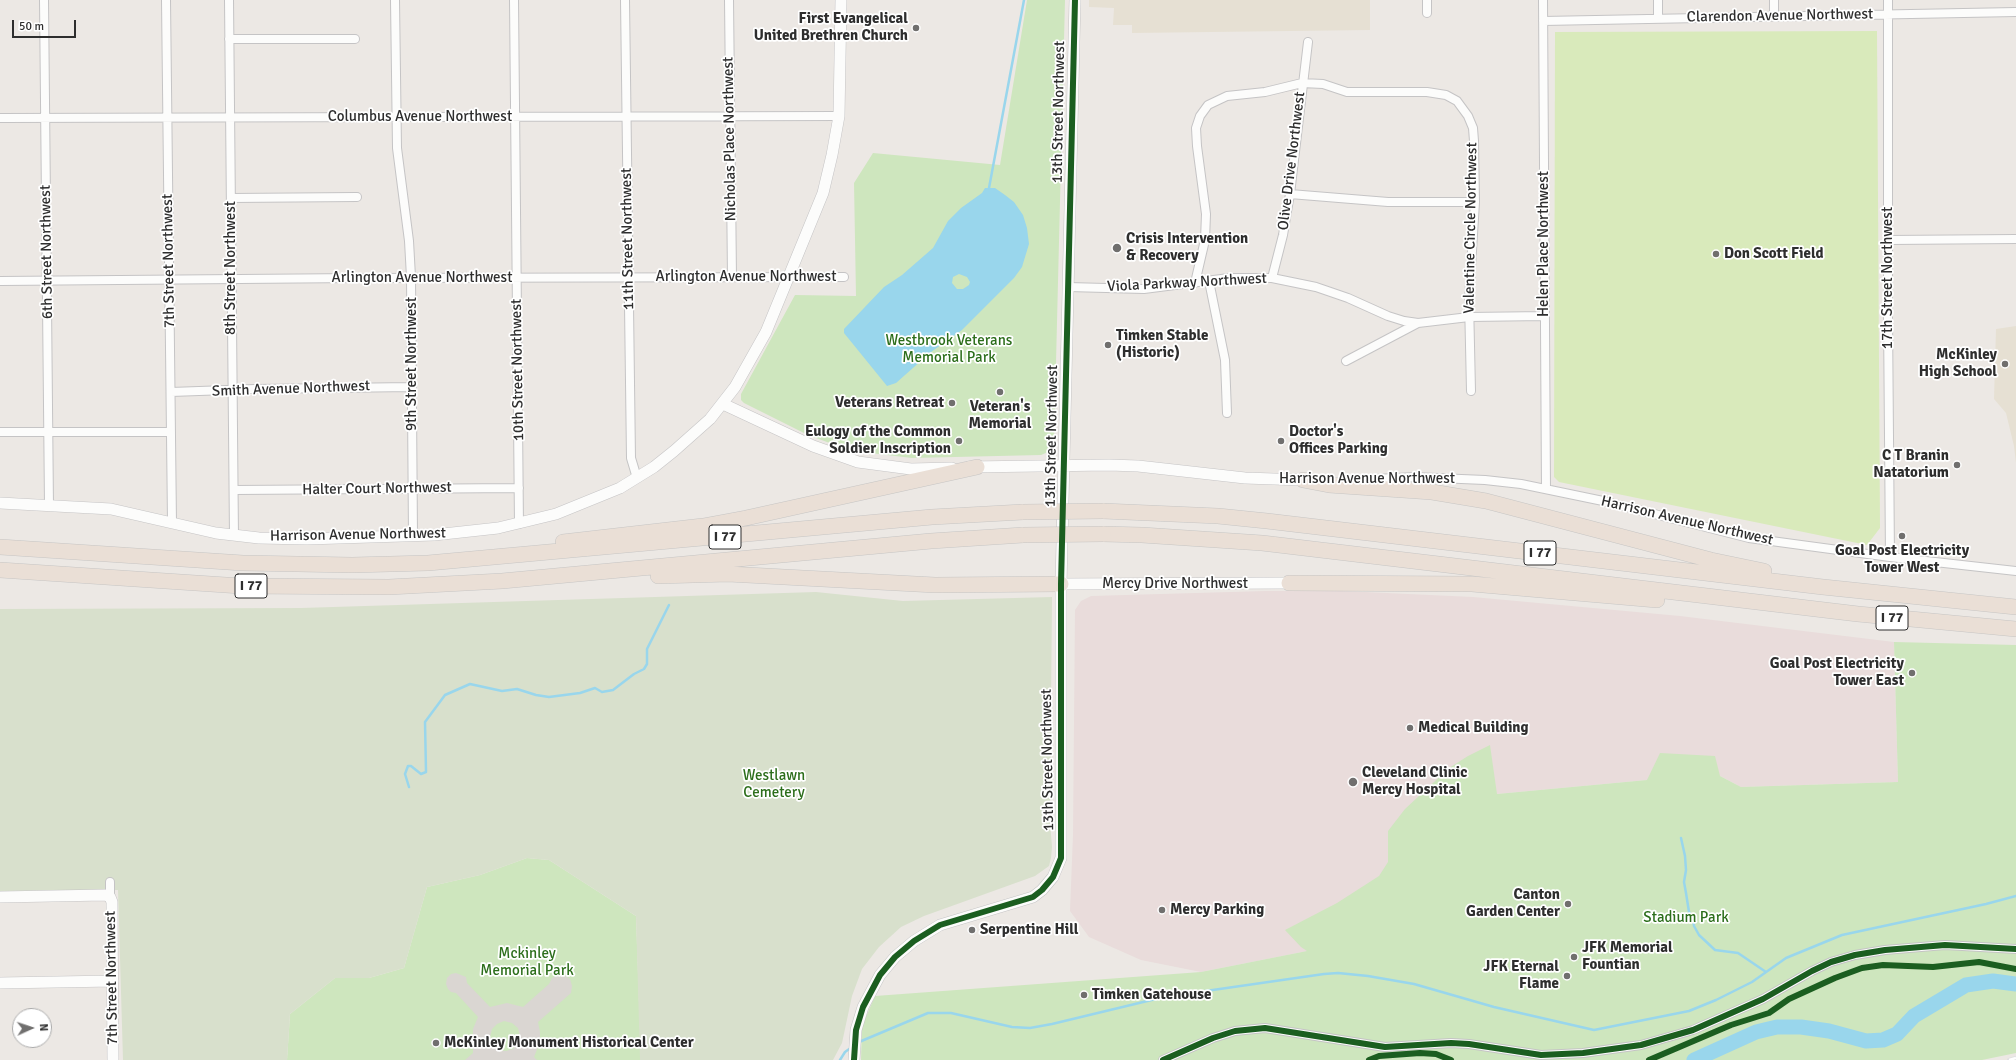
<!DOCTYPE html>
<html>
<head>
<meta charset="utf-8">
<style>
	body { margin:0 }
	#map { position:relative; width:2016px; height:1060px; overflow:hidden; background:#ece8e4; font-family:Signika,sans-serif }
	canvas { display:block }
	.north { position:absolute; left:12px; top:1008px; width:40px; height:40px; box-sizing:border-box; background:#fff; border:1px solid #ababab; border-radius:50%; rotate:87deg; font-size:11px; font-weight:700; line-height:16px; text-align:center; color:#2e2e2e }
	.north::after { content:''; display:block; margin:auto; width:14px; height:18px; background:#706f6e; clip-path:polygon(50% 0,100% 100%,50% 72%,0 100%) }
	.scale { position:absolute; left:12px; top:20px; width:64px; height:18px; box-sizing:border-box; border:2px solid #2e2e2e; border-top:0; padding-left:5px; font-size:12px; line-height:14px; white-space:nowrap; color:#2e2e2e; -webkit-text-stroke:3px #fff; paint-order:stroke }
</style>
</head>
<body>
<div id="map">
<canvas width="2016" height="1060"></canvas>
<div class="north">N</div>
<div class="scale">50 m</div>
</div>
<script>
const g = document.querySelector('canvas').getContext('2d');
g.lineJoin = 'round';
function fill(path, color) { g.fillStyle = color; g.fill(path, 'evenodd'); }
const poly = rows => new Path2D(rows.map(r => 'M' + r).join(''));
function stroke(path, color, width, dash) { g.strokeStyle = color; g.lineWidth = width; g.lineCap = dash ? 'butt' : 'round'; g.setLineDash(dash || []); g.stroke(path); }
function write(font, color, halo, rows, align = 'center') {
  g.font = font + ' Signika,sans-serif'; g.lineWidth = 3.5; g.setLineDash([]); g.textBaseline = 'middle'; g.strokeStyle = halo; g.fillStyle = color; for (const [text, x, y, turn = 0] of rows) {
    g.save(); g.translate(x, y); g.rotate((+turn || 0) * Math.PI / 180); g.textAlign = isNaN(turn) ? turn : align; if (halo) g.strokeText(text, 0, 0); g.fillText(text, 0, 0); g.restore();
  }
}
fill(poly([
	[1089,0,1370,0,1370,30,1132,33,1132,25,1113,25,1114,8,1089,7],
	[2016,326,2016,463,2014,446,2006,413,1994,399,1996,329]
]), '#e6e0d3');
fill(poly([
	[1266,591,1343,591,1473,597,1680,616,1894,642,1898,782,1741,787,1720,776,1647,780,1497,794,1363,940,1201,972,1141,960,1089,937,1070,911,1073,835,1075,610,1081,601,1091,596]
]), '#e9dcdb');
fill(poly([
	[1027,0,1065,0,1054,443,1051,443,1048,452,1041,455,912,458,862,452,835,445,808,435,744,403,741,400,741,394,795,295,856,296,854,183,873,153,1000,165],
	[1894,642,2016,645,2016,1053,1982,1060,861,1060,862,1026,875,996,1201,972,1307,951,1301,947,1285,930,1337,903,1379,876,1388,862,1388,831,1405,809,1449,768,1468,756,1490,745,1497,794,1647,780,1660,753,1715,756,1720,776,1741,787,1898,782],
	[527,858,549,860,636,916,641,1060,287,1060,290,1014,335,978,369,978,404,968,427,887,480,875]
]), '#cee6be');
fill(poly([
	[816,592,903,601,1052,597,1050,822,1052,847,1051,858,1049,866,1035,876,924,916,901,927,879,947,862,969,852,996,842,1043,833,1060,640,1060,636,916,549,860,527,858,480,875,427,887,404,968,369,978,335,978,290,1014,287,1060,123,1060,118,890,0,891,0,609,301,608]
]), '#d8e0cc');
fill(poly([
	[1877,31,1880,528,1867,545,1559,482,1554,477,1555,32]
]), '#d9eabb');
fill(poly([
	[456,973,466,977,467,983,490,1007,507,1003,523,1007,549,984,552,978,558,975,564,975,570,979,572,986,571,993,538,1022,540,1032,540,1042,534,1057,537,1060,465,1060,473,1053,473,1029,478,1017,456,993,451,992,448,989,446,984,447,978,451,974],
	[504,1021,512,1023,518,1028,520,1036,518,1043,513,1049,506,1051,498,1050,493,1044,490,1037,492,1029,497,1024]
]), '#dad6d2');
fill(poly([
	[985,188,995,188,1005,195,1014,202,1023,215,1027,228,1029,244,1022,267,1014,278,962,330,931,352,896,383,887,386,844,333,844,329,884,287,902,275,933,248,948,221,961,208,982,193],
	[959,274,967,277,970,282,969,285,963,289,957,289,952,283,953,277]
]), '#99d6ec');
stroke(poly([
	[989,188,1024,0],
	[409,787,405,774,408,766,411,766,421,774,426,772,425,722,445,695,470,684,502,691,517,689,536,695,549,697,580,693,595,688,602,692,613,690,634,674,644,669,647,664,647,649,669,605],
	[1681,838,1685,856,1686,870,1684,882,1686,893,1689,912,1693,918,1694,926,1699,935,1715,950,1738,953,1766,972],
	[859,1042,928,1013,951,1013,1012,1027,1030,1028,1052,1024,1164,997,1324,974,1338,973,1368,976,1414,984,1494,1007,1594,1030,1689,1011,1716,1000,1752,982,1786,958,1842,935,1986,904,2016,896],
	[840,1060,845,1052,852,1047]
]), '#99d6ec', 2.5);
stroke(poly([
	[1694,1060,1756,1032,1777,1027,1801,1027,1829,1031,1866,1041,1883,1040,1897,1034,1914,1016,1966,985,1993,981,2016,984]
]), '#99d6ec', 15);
const street = poly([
	[44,0,49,505],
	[166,0,172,522],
	[229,0,234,536],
	[395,0,397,148,409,241,411,277,413,536],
	[514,0,519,524],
	[625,0,631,458,637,478],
	[729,0,732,277],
	[1427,0,1427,13],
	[1543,0,1546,488],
	[1658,0,1658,19],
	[1774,0,1774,17],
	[1888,0,1888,317,1890,557],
	[1543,21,2016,12],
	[229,39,355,39],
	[0,118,839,116],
	[1290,194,1388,202,1475,202],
	[231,198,357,197],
	[1888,240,2016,239],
	[1272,278,1283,235,1290,194,1308,42],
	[0,281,358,278,844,277],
	[1209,281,1225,360,1227,413],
	[1195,283,1205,240,1206,214,1197,146,1196,128,1200,116,1208,105,1227,96,1265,92,1302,83,1323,84,1347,92,1427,92,1446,95,1457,101,1468,116,1473,128,1474,141,1475,202,1469,300,1471,391],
	[1068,287,1144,289,1229,278,1272,278,1316,287,1348,298,1388,316,1404,321,1418,323],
	[1346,361,1418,323,1469,317,1545,316],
	[171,392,255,389,412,387],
	[0,432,171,432],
	[1356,480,1414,477,1485,480,1521,484,1603,501,1749,538,1890,557,2016,571],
	[234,490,519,488],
	[110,882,110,897],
	[1163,1060,1213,1038,1235,1031,1265,1028,1385,1047,1451,1043,1469,1044,1541,1055,1583,1053,1641,1045,1693,1030,1763,999,1812,971,1831,962,1855,955,1885,950,1945,945,2016,949]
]);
const secondary = poly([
	[723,404,813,446,858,462,911,469,952,468],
	[969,467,1109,465,1138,466,1245,478,1303,480],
	[0,503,111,509,216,533,259,538,307,539,434,535,498,528,556,514,620,488,654,467,674,451,710,419,735,387,766,332,823,193,832,155,839,116,841,0],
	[1061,584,1289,583],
	[0,897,105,895,110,897,112,902,113,1060],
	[0,983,113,981],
	[854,1060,856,1030,863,1007,880,975,895,957,914,941,940,925,1033,897,1042,890,1053,877,1061,858,1061,584,1075,0]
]);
const highway = poly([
	[1303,480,1329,485,1432,492,1486,501,1711,560,1764,571],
	[1103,511,1218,516,1267,521,1823,587,2016,607],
	[1103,534,1142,535,1262,543,1858,614,2016,629],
	[563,542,703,526,746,518,977,467],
	[0,547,243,563,352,565,428,563,932,517,1023,512],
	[0,570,241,586,389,587,502,581,931,541,1023,535],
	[658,576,728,574,935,585,1061,584],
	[1289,583,1472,584,1657,600]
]);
stroke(street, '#c5c4c5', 10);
stroke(secondary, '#c5c4c5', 12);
stroke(highway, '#c6c5c4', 16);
stroke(street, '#fcfcfb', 8);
stroke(secondary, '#fcfcfb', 11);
stroke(highway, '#eadfd6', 15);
const rail = poly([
	[2009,1060,2016,1058]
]);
stroke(rail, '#dfdfe1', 4);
stroke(rail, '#fff', 2.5, [8]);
const highwayBridge = poly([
	[1023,512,1103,511],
	[1023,535,1103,534]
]);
stroke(highwayBridge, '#c6c5c4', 16, []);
stroke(highwayBridge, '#eadfd6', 15);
stroke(poly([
	[854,1060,856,1030,863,1007,880,975,895,957,914,941,940,925,1033,897,1042,890,1053,877,1061,858,1061,584,1075,0],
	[1163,1060,1213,1038,1235,1031,1265,1028,1385,1047,1451,1043,1469,1044,1541,1055,1583,1053,1641,1045,1693,1030,1763,999,1812,971,1831,962,1855,955,1885,950,1945,945,2016,949],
	[1369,1060,1379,1056,1420,1053,1436,1054,1451,1060],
	[1649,1060,1731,1025,1769,1013,1789,999,1835,978,1862,968,1883,965,1933,967,1979,962,2016,969]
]), '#1b5e20', 6);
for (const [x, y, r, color] of [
	[916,28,4,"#706f6e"],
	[1117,248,5,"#706f6e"],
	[1716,254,4,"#706f6e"],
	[1108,345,4,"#706f6e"],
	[2005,364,4,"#706f6e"],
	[1000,392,4,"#706f6e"],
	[952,403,4,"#706f6e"],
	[959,441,4,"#706f6e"],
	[1281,441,4,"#706f6e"],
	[1957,465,4,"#706f6e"],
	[1902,536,4,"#706f6e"],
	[1912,673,4,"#706f6e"],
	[1410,728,4,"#706f6e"],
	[1353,782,5,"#706f6e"],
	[1568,904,4,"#706f6e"],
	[1162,910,4,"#706f6e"],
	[972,930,4,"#706f6e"],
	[1574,957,4,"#706f6e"],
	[1567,976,4,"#706f6e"],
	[1084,995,4,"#706f6e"],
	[436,1043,4,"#706f6e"]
]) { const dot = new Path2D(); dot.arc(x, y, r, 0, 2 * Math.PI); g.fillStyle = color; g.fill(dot); stroke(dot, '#fff', 1.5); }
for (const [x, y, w] of [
	[725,537,32],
	[1540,553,32],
	[251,586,32],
	[1892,618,32]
]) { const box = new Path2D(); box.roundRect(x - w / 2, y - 12, w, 24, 3); g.fillStyle = '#fff'; g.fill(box); stroke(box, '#2e2e2e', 1); }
write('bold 14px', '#2e2e2e', null, [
	["I 77",725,537],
	["I 77",1540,553],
	["I 77",251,586],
	["I 77",1892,618]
]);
write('15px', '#2e2e2e', '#fff', [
	["Clarendon Avenue Northwest",1780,16,-1],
	["13th Street Northwest",1059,112,-89],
	["Columbus Avenue Northwest",420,117],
	["Nicholas Place Northwest",730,139,-91],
	["Olive Drive Northwest",1292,161,-83],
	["Valentine Circle Northwest",1471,228,-89],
	["11th Street Northwest",628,239,-91],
	["Helen Place Northwest",1544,244,-90],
	["6th Street Northwest",47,252,-91],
	["7th Street Northwest",169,261,-91],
	["8th Street Northwest",231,268,-90],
	["Arlington Avenue Northwest",746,277],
	["Arlington Avenue Northwest",422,278],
	["17th Street Northwest",1888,278,-90],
	["Viola Parkway Northwest",1187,283,-3],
	["9th Street Northwest",412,364,-90],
	["10th Street Northwest",518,370,-91],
	["Smith Avenue Northwest",291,389,-2],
	["13th Street Northwest",1052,436,-89],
	["Harrison Avenue Northwest",1367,479],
	["Halter Court Northwest",377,489,-1],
	["Harrison Avenue Northwest",1687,521,13],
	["Harrison Avenue Northwest",358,535,-1],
	["Mercy Drive Northwest",1175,584],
	["13th Street Northwest",1048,760,-91],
	["7th Street Northwest",112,978,-91]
]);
write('bold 15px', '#2e2e2e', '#fff', [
	["First Evangelical",908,19,"right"],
	["United Brethren Church",908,36,"right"],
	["Crisis Intervention",1126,239],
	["& Recovery",1126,256],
	["Don Scott Field",1724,254],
	["Timken Stable",1116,336],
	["(Historic)",1116,353],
	["McKinley",1997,355,"right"],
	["High School",1997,372,"right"],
	["Veterans Retreat",944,403,"right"],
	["Veteran's",1000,407,"center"],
	["Memorial",1000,424,"center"],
	["Eulogy of the Common",951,432,"right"],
	["Soldier Inscription",951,449,"right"],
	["Doctor's",1289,432],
	["Offices Parking",1289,449],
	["C T Branin",1949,456,"right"],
	["Natatorium",1949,473,"right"],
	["Goal Post Electricity",1902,551,"center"],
	["Tower West",1902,568,"center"],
	["Goal Post Electricity",1904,664,"right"],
	["Tower East",1904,681,"right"],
	["Medical Building",1418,728],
	["Cleveland Clinic",1362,773],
	["Mercy Hospital",1362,790],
	["Canton",1560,895,"right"],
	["Garden Center",1560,912,"right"],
	["Mercy Parking",1170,910],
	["Serpentine Hill",980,930],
	["JFK Memorial",1582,948],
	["Fountian",1582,965],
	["JFK Eternal",1559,967,"right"],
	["Flame",1559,984,"right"],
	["Timken Gatehouse",1092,995],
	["McKinley Monument Historical Center",444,1043]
], 'left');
write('15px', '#2c6e1b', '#fff', [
	["Westbrook Veterans",949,341],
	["Memorial Park",949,358],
	["Westlawn",774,776],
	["Cemetery",774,793],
	["Stadium Park",1686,918],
	["Mckinley",527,954],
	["Memorial Park",527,971]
]);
</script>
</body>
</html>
